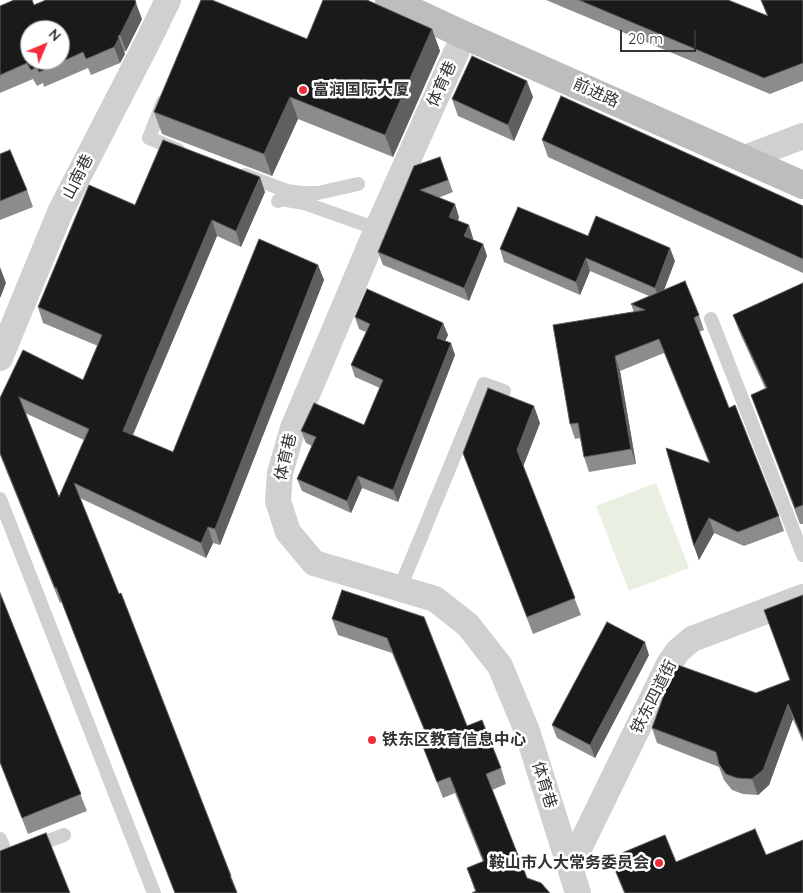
<!DOCTYPE html>
<html>
<head>
<meta charset="utf-8">
<style>
	body { margin:0 }
	#map { position:relative; width:803px; height:893px; overflow:hidden; background:#fff; font-family:Quicksand,sans-serif }
	canvas { display:block }
	.north { position:absolute; left:20px; top:20px; width:50px; height:50px; box-sizing:border-box; background:#fff; border:1px solid #adadad; border-radius:50%; rotate:45deg; font-size:14px; font-weight:700; line-height:20px; text-align:center; color:#333 }
	.north::after { content:''; display:block; margin:auto; width:18px; height:22px; background:#f32c3c; clip-path:polygon(50% 0,100% 100%,50% 72%,0 100%) }
	.scale { position:absolute; left:620px; top:30px; width:76px; height:22px; box-sizing:border-box; border:2px solid #333; border-top:0; padding-left:6px; font-size:15px; line-height:18px; white-space:nowrap; color:#333; -webkit-text-stroke:4px #fff; paint-order:stroke }
</style>
</head>
<body>
<div id="map">
<canvas width="803" height="893"></canvas>
<div class="north">N</div>
<div class="scale">20 m</div>
</div>
<script>
const g = document.querySelector('canvas').getContext('2d');
g.lineJoin = 'round';
function fill(path, color) { g.fillStyle = color; g.fill(path, 'evenodd'); }
const poly = rows => new Path2D(rows.map(r => 'M' + r).join(''));
function stroke(path, color, width, dash) { g.strokeStyle = color; g.lineWidth = width; g.lineCap = dash ? 'butt' : 'round'; g.setLineDash(dash || []); g.stroke(path); }
function write(font, color, halo, rows, align = 'center') {
  g.font = font + ' Quicksand,"Noto Sans SC",sans-serif'; g.lineWidth = 5; g.setLineDash([]); g.textBaseline = 'middle'; g.strokeStyle = halo; g.fillStyle = color; for (const [text, x, y, turn = 0] of rows) {
    g.save(); g.translate(x, y); g.rotate((+turn || 0) * Math.PI / 180); g.textAlign = isNaN(turn) ? turn : align; if (halo) g.strokeText(text, 0, 0); g.fillText(text, 0, 0); g.restore();
  }
}
fill(poly([
	[656,483,689,568,629,591,596,506]
]), '#e9f0e1');
stroke(poly([
	[163,102,149,138,178,150],
	[245,175,287,191,301,193,318,193,358,184],
	[278,201,281,199,304,203,377,229],
	[711,319,803,555],
	[0,499,154,893],
	[400,588,484,384,504,391],
	[0,839,7,856],
	[0,859,64,835]
]), '#d0d0d0', 14);
stroke(poly([
	[464,35,377,229,293,428,280,473,278,501,288,532,314,563,435,599,468,625,500,666,527,731,578,893],
	[745,158,803,136],
	[0,358,61,210,147,43,168,0],
	[570,867,669,664,678,651,692,639,803,597]
]), '#d0d0d0', 26);
stroke(poly([
	[389,0,464,35,803,185]
]), '#bdbdbd', 28);
fill(poly([
	[546,0,728,0,767,16,761,0,803,0,803,81,770,94],
	[34,5,142,19,126,51,124,52,125,54,120,63,91,75,88,68,44,87,43,83,37,86,33,79,0,93,0,6],
	[432,29,440,51,393,157,298,119,272,176,162,134,154,112],
	[533,97,514,141,458,116,452,99],
	[542,140,803,206,803,273,548,157],
	[0,154,27,190,33,207,0,220],
	[440,157,453,192,438,198,459,217,458,221,473,238,473,240,483,244,487,256,469,301,383,265,378,252],
	[265,192,241,247,217,236,133,435,173,452,318,265,324,280,220,545,213,543,206,558,80,498,237,891,236,892,237,893,175,893,62,602,60,603,0,455,0,398,83,380,98,346,43,323,38,307,135,205],
	[25,413,84,440,59,497],
	[588,236,675,261,663,290,699,315,704,330,699,332,729,408,779,516,784,531,744,546,714,533,699,560,694,546,709,463,664,353,620,371,636,464,589,472,584,457,580,438,575,439,570,424,634,312,631,304,649,296,590,271,580,295,504,262,500,249],
	[803,283,803,524,800,524,751,395,765,388,739,331,733,315],
	[355,317,443,323,448,335,445,341,455,355,398,502,362,488,351,513,302,491,297,479,312,446,306,443,301,431,364,425,380,388,355,377,351,365,366,332,359,329],
	[540,423,523,466,581,615,533,634,463,453],
	[342,590,467,726,501,768,506,784,492,790,527,878,475,891,467,868,483,862,455,793,443,798,418,734,425,732,392,653,338,635,332,619],
	[0,593,87,811,28,834,0,763],
	[803,595,803,742,793,719,769,785,758,795,743,794,732,790,724,780,719,767,657,743,652,728,756,693,790,680],
	[649,655,595,758,557,738,552,725],
	[766,855,803,893,624,893,610,858,676,862]
]), '#8c8c8c');
fill(poly([
	[136,3,142,19,126,51,120,35],
	[432,29,440,51,393,157,385,135],
	[119,38,125,54,120,63,114,47],
	[527,81,533,97,514,141,508,125],
	[290,97,298,119,272,176,264,154],
	[260,177,265,192,241,247,236,231],
	[455,204,459,217,454,230,449,217],
	[212,220,217,236,128,446,123,431],
	[469,225,473,238,469,249,464,236],
	[483,244,487,256,469,301,464,288],
	[670,248,675,261,660,301,655,288],
	[586,258,590,271,580,295,576,282],
	[318,265,324,280,220,545,215,529],
	[0,267,6,283,1,296,0,298],
	[443,323,448,335,441,350,437,338],
	[451,343,455,355,398,502,393,490],
	[615,356,620,371,636,464,631,449],
	[534,406,540,423,523,467,517,450],
	[358,476,362,488,351,513,347,501],
	[709,518,714,533,699,560,694,546],
	[208,527,213,543,206,558,201,543],
	[645,642,649,655,595,758,590,745],
	[788,704,793,719,769,785,758,795,752,779]
]), '#5f5f5f');
const building = poly([
	[14,0,32,0,34,5,46,0,135,0,136,3,120,35,118,36,119,38,114,47,86,59,83,52,39,72,37,67,31,70,27,63,0,75,0,6,14,0],
	[30,30,60,30,60,60,30,60,30,30],
	[201,0,212,0,307,39,323,0,367,0,432,29,385,135,290,97,264,154,154,112,201,0],
	[579,0,728,0,768,16,761,0,803,0,803,63,764,78,579,0],
	[472,56,527,81,508,125,452,99,472,56],
	[561,96,803,206,803,259,542,140,561,96],
	[163,140,260,177,236,231,212,220,123,431,173,452,259,239,318,265,215,529,208,527,201,543,74,483,119,594,121,593,231,876,230,876,237,893,175,893,56,587,55,588,0,453,0,398,23,350,83,380,102,335,38,307,89,185,135,205,163,140],
	[19,397,89,429,59,497,19,397],
	[10,150,27,190,0,201,0,154,10,150],
	[440,157,448,180,420,190,455,204,449,217,469,225,464,236,483,244,464,288,378,252,414,166,440,157],
	[518,207,588,236,596,216,670,248,655,288,586,258,576,282,500,249,518,207],
	[685,281,699,315,694,318,729,408,735,405,779,516,738,532,709,518,694,546,666,448,710,463,659,339,615,356,631,449,584,457,578,423,570,424,553,325,645,310,631,304,685,281],
	[803,283,803,505,795,508,751,395,767,388,733,315,803,283],
	[367,289,443,323,437,338,451,343,393,490,358,476,347,501,297,479,316,437,301,431,314,403,364,425,383,380,351,365,370,324,355,317,367,289],
	[488,388,534,406,517,450,575,598,527,617,463,453,488,388],
	[342,590,424,617,467,726,482,720,501,768,486,774,527,878,541,883,550,893,472,893,476,891,467,868,484,861,450,777,437,782,418,734,425,731,387,638,332,619,342,590],
	[0,593,81,794,22,818,0,762,0,593],
	[803,595,803,739,788,704,763,770,752,779,737,778,726,774,719,764,716,752,652,728,675,664,756,693,790,680,764,610,803,595],
	[607,622,645,642,590,745,552,725,607,622],
	[755,829,766,855,803,840,803,893,625,893,610,858,665,835,676,862,755,829],
	[46,833,70,893,0,893,0,851,46,833]
]);
fill(building, '#1a1a1a');
stroke(building, '#5f5f5f', 1);
for (const [x, y, r, color] of [
	[303,90,5,"#f32c3c"],
	[372,740,5,"#f32c3c"],
	[659,863,5,"#f32c3c"]
]) { const dot = new Path2D(); dot.arc(x, y, r, 0, 2 * Math.PI); g.fillStyle = color; g.fill(dot); stroke(dot, '#fff', 2); }
write('16px', '#333', '#fff', [
	["体育巷",442,84,-66],
	["前进路",596,93,24],
	["山南巷",78,177,-63],
	["体育巷",286,457,-77],
	["铁东四道街",654,697,-63],
	["体育巷",544,785,73]
]);
write('bold 16px', '#333', '#fff', [
	["富润国际大厦",313,90],
	["铁东区教育信息中心",382,740],
	["鞍山市人大常务委员会",649,863,"right"]
], 'left');
</script>
</body>
</html>
